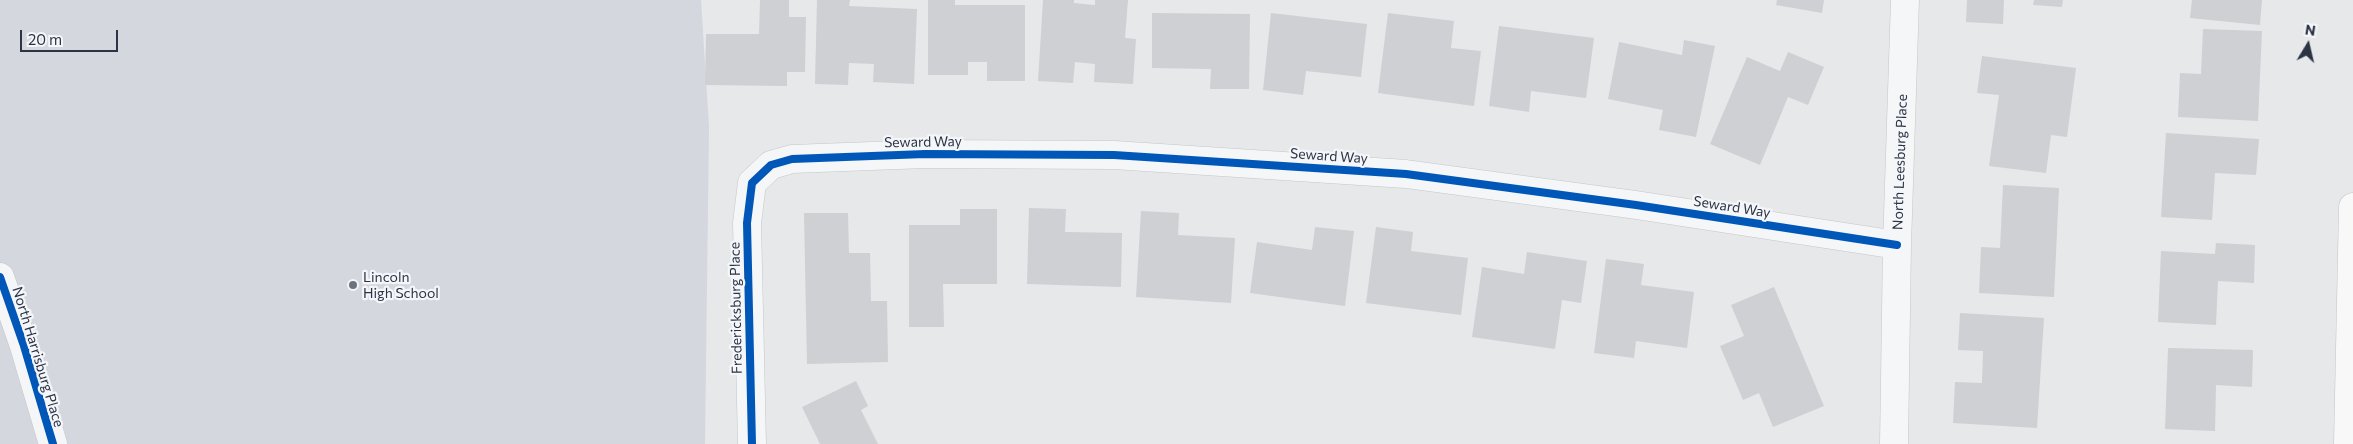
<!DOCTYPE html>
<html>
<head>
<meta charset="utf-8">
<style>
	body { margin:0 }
	#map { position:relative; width:2353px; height:444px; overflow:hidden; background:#e6e8ea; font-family:Commissioner,sans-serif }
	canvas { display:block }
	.north { position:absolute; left:2283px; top:20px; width:50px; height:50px; -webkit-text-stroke:4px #f4f6f9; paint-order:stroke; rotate:9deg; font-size:14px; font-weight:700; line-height:20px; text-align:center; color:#2b3445 }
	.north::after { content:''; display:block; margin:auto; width:18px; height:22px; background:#2b3445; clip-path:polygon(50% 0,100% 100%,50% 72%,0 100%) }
	.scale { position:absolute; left:20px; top:30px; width:98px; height:22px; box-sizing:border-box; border:2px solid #2b3445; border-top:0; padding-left:6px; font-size:15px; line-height:18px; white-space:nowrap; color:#2b3445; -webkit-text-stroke:4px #f4f6f9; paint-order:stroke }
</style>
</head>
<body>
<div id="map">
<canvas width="2353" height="444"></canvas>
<div class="north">N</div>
<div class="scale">20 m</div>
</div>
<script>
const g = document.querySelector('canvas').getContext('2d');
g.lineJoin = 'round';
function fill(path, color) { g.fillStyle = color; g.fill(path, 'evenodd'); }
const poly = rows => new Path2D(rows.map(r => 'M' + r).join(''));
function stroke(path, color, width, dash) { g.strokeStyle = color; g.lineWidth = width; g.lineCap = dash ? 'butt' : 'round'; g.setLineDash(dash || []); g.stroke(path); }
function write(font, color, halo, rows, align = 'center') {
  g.font = font + ' Commissioner,sans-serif'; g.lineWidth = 4.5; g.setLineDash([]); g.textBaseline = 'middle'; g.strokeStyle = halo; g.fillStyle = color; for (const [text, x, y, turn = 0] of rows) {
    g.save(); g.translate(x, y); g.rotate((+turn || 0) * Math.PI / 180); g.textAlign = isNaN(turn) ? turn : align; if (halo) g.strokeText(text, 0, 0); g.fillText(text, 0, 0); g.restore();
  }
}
fill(poly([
	[0,0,701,0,709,127,705,444,0,444]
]), '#d4d7dd');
fill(poly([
	[760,0,789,0,789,17,806,17,805,72,787,72,787,86,705,85,706,34,759,34],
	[817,0,850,0,849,6,917,9,914,84,873,82,874,64,849,63,848,85,815,84],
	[928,0,955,0,955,5,1025,5,1025,81,987,81,987,62,968,62,968,75,928,75],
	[1043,0,1074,0,1074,3,1095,5,1095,0,1128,0,1125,38,1136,39,1133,84,1094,82,1095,64,1075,62,1073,83,1038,81],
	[1777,0,1824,0,1822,13,1776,5],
	[1967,0,2004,0,2003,24,1966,22],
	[2034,0,2063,0,2062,7,2033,5],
	[2192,0,2262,0,2260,25,2190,18],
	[1152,13,1250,14,1249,89,1210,89,1211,69,1152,68],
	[1271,13,1367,24,1361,77,1306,71,1303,95,1263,90],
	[1388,13,1454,21,1451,48,1481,51,1474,106,1378,93],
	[1499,26,1594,38,1586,98,1531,91,1529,112,1489,106],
	[2203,29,2262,31,2258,121,2178,117,2180,73,2201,74],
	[1684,40,1715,46,1696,137,1659,130,1663,110,1608,99,1619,42,1682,55],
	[1788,52,1824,67,1808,105,1788,97,1760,165,1710,144,1747,57,1780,71],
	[1982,56,2076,68,2067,137,2051,135,2046,173,1989,166,1999,95,1977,93],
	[2166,133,2259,139,2256,175,2215,173,2212,220,2161,217],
	[2003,185,2059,188,2054,297,1979,293,1981,247,2000,248],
	[1029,208,1066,209,1065,232,1122,233,1121,287,1027,284],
	[960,209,997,209,997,284,943,284,944,327,909,327,909,225,960,225],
	[1141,211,1179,213,1178,235,1235,238,1231,303,1136,297],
	[804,213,848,213,849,253,870,253,871,301,887,301,888,362,807,364],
	[1315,227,1354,231,1345,306,1250,293,1257,242,1312,250],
	[1376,227,1413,232,1411,251,1468,258,1461,315,1366,303],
	[2216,243,2255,245,2254,283,2218,281,2216,325,2158,322,2161,251,2215,254],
	[1527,252,1587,261,1581,303,1562,300,1555,349,1472,337,1482,267,1524,274],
	[1606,259,1644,264,1641,285,1694,292,1687,348,1636,341,1634,358,1594,353],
	[1774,287,1824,406,1773,427,1759,393,1743,400,1720,346,1744,336,1731,305],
	[1960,313,2044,318,2037,428,1953,423,1955,382,1982,383,1983,351,1958,350],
	[2168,348,2253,350,2252,387,2216,385,2215,431,2165,429],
	[856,381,868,406,861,410,878,444,820,444,802,407]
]), '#ced0d3');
const minor = poly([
	[0,277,24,346,53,444],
	[752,444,747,223,752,183,771,165,792,159,925,154,1114,155,1406,174,1636,205,1897,245],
	[1894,444,1897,245,1905,0]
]);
const major = poly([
	[2348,444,2353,207]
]);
stroke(minor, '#c4c6c8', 29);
stroke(major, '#c2c5c8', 29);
stroke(minor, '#f5f6f7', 28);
stroke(major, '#f8f8f8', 28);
stroke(poly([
	[0,277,24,346,53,444],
	[752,444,747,223,752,183,771,165,792,159,925,154,1114,155,1406,174,1636,205,1897,245]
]), '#0057b8', 8);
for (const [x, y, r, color] of [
	[353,285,5,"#6c737f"]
]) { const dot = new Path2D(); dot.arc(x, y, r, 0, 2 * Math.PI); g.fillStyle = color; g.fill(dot); stroke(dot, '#f4f6f9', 2); }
write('14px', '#2b3445', '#f4f6f9', [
	["Seward Way",923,142,-1],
	["Seward Way",1329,156,4],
	["North Leesburg Place",1900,162,-88],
	["Seward Way",1732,207,9],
	["Fredericksburg Place",736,308,-91],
	["North Harrisburg Place",38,357,73]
]);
write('14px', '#2b3445', '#f4f6f9', [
	["Lincoln",363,277],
	["High School",363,293]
], 'left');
</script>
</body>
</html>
